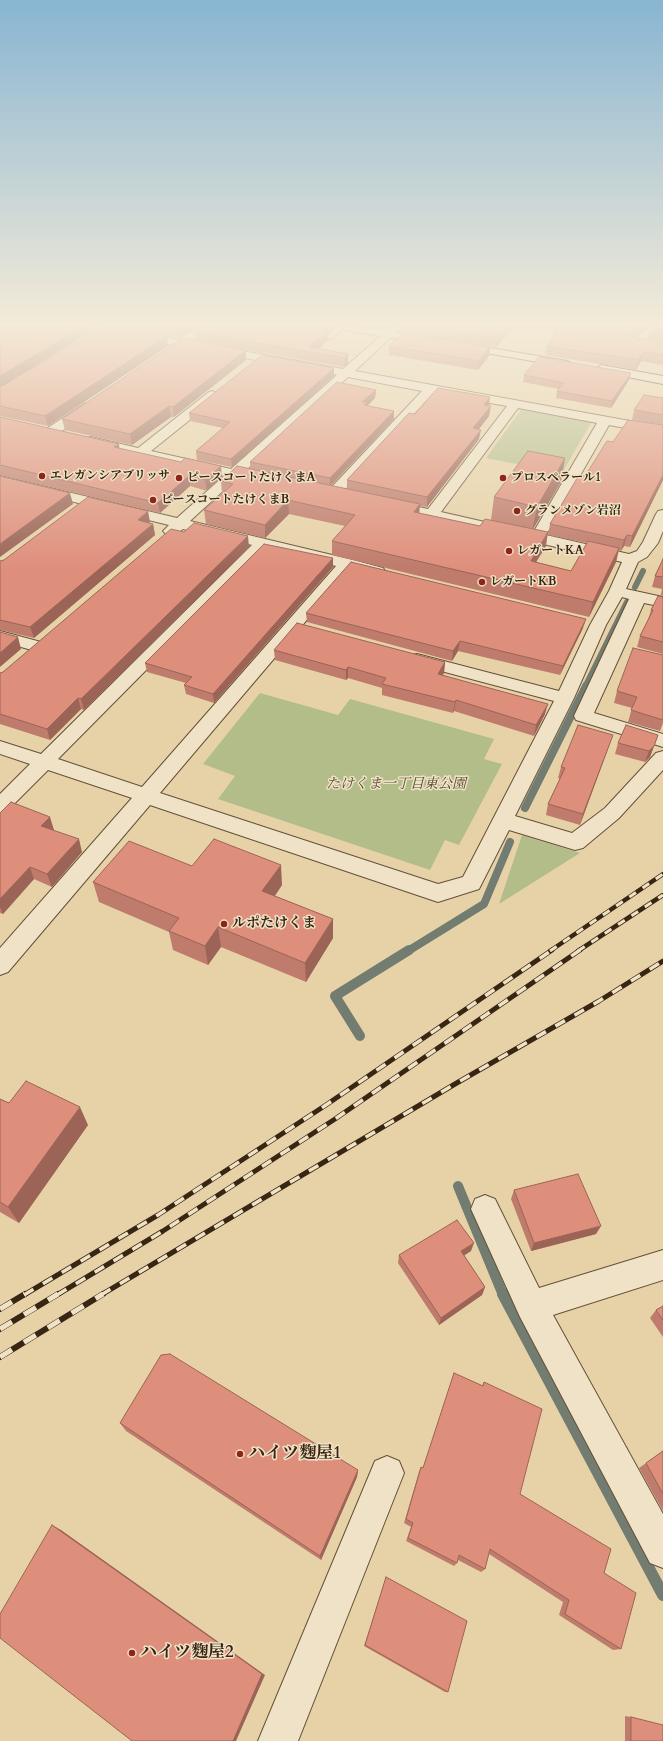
<!DOCTYPE html>
<html>
<head>
<meta charset="utf-8">
<style>
	body { margin:0 }
	canvas { display:block; background:#e7d2a8 }
</style>
</head>
<body>
<canvas width="663" height="1741"></canvas>
<script>
const g = document.querySelector('canvas').getContext('2d');
g.lineJoin = 'round';
function fill(path, color) { g.fillStyle = color; g.fill(path, 'evenodd'); }
const poly = rows => new Path2D(rows.map(r => 'M' + r).join(''));
function stroke(path, color, width, dash) { g.strokeStyle = color; g.lineWidth = width; g.lineCap = dash ? 'butt' : 'round'; g.setLineDash(dash || []); g.stroke(path); }
function write(font, color, halo, rows, align = 'center') {
  g.font = font + ' Cardo,"Noto Serif JP",serif'; g.lineWidth = 3; g.setLineDash([]); g.textBaseline = 'middle'; g.strokeStyle = halo; g.fillStyle = color; for (const [text, x, y, turn = 0] of rows) {
    g.save(); g.translate(x, y); g.rotate((+turn || 0) * Math.PI / 180); g.textAlign = isNaN(turn) ? turn : align; if (halo) g.strokeText(text, 0, 0); g.fillText(text, 0, 0); g.restore();
  }
}
fill(poly([
	[521,410,591,423,562,473,486,458],
	[260,693,338,715,350,699,494,739,484,759,502,764,459,845,445,840,430,870,218,799,235,776,203,764],
	[522,835,580,853,499,904]
]), '#b3bd8a');
stroke(poly([
	[635,587,643,571],
	[585,687,627,602]
]), '#727c71', 6);
stroke(poly([
	[525,808,586,686],
	[408,951,484,904,510,842]
]), '#727c71', 8);
stroke(poly([
	[360,1036,335,996,409,950],
	[458,1186,503,1295]
]), '#727c71', 10);
stroke(poly([
	[503,1294,663,1595]
]), '#727c71', 12);
const lane = poly([
	[340,326,346,326,331,339,327,339,327,337,340,326]
]);
const street = poly([
	[82,326,102,326,343,369,392,326,403,326,355,371,663,427,663,435,609,425,546,535,629,554,637,551,643,542,656,514,658,511,663,510,663,531,658,543,647,557,638,562,626,589,663,597,663,607,644,603,594,713,663,734,663,747,576,720,574,716,629,599,622,597,606,625,574,698,515,816,572,833,605,808,656,753,663,751,663,770,619,818,583,848,575,850,509,830,479,889,438,902,150,805,8,972,0,975,0,948,132,798,48,770,7,811,0,813,0,794,30,764,0,754,0,741,41,754,252,545,183,529,176,534,166,534,163,531,169,525,0,484,0,476,177,518,224,476,86,444,84,441,86,438,91,437,138,448,209,392,213,391,219,395,217,398,151,451,231,469,337,375,87,329,82,326],
	[348,377,422,391,329,490,327,493,329,496,339,496,433,393,507,406,428,509,390,501,385,502,383,505,385,508,622,562,609,591,590,625,559,691,417,654,411,655,408,659,411,663,554,701,463,877,438,884,160,793,350,569,377,576,383,574,385,571,383,568,353,560,190,521,237,478,259,481,264,480,266,477,264,474,245,471,348,377],
	[518,408,597,423,533,533,441,512,518,408],
	[266,549,336,566,142,787,58,759,266,549],
	[652,326,663,327,639,345,631,345,629,343,631,341,652,326],
	[88,403,92,404,94,407,92,410,56,435,46,435,45,432,46,429,84,404,88,403],
	[0,631,41,642,44,646,41,650,35,651,0,641,0,631],
	[485,1195,495,1199,539,1288,663,1250,663,1280,553,1315,663,1514,663,1568,650,1563,520,1317,471,1209,475,1199,485,1195],
	[387,1456,399,1461,404,1473,298,1741,258,1741,375,1461,387,1456]
]);
const secondary = poly([
	[333,326,355,326,429,338,435,341,429,344,338,329,333,326],
	[461,343,567,361,573,364,567,367,457,348,455,346,457,344,461,343],
	[601,365,663,376,663,384,597,371,595,369,601,365]
]);
stroke(lane, '#645038', 2);
stroke(street, '#645038', 2);
stroke(secondary, '#382513', 2);
fill(lane, '#efe2c6');
fill(street, '#efe2c6');
fill(secondary, '#efe2c6');
const railFar2 = poly([
	[550,951,663,874],
	[578,951,663,895]
]);
const railFar1 = poly([
	[24,1295,158,1215,326,1105,552,950],
	[57,1295,163,1231,335,1119,580,950],
	[101,1295,455,1084,599,1001,663,961]
]);
const rail = poly([
	[0,1309,25,1294],
	[0,1329,58,1294],
	[0,1357,103,1294]
]);
stroke(railFar2, '#382513', 4.5);
stroke(railFar1, '#382513', 5);
stroke(rail, '#382513', 6);
stroke(railFar2, '#efe2c6', 3, [8]);
stroke(railFar1, '#efe2c6', 3.5, [11]);
stroke(rail, '#efe2c6', 5, [14]);
fill(poly([
	[0,326,91,332,9,382,167,336,168,346,48,426,0,416],
	[112,326,199,326,180,338],
	[203,326,335,326,335,329,328,334,328,340,319,349,348,354,348,363,344,367,246,350,246,360,174,417,171,417,132,445,65,430,62,419,196,341,195,332],
	[402,326,515,326,496,347,411,334,411,331,402,329],
	[558,326,650,326,635,337,647,340,649,332,663,326,663,365,641,361,636,370,545,355,547,346,552,340,553,331],
	[389,346,490,347,489,356,478,370,389,355],
	[334,368,334,376,232,467,197,460,196,451,223,428,190,421,189,413],
	[524,375,629,380,611,408,556,398,557,391,559,389,523,382],
	[376,390,375,398,367,406,394,411,394,419,331,486,347,489,347,480,415,414,489,406,489,416,479,429,479,439,427,507,419,506,419,513,480,526,491,520,494,497,561,482,533,529,546,546,536,562,571,571,587,543,548,535,550,524,585,476,613,442,657,424,632,420,634,410,663,398,663,480,630,547,624,546,621,551,619,550,616,562,589,617,332,555,332,541,345,526,289,514,265,538,206,524,204,510,222,494,221,481,250,469,250,462],
	[0,417,119,444,119,448,222,477,207,491,190,486,160,513,0,475],
	[150,522,149,523,153,524,155,535,34,638,0,630,0,561],
	[184,532,249,547,84,710,81,709,50,740,0,724,0,673,3,672],
	[663,559,663,596,661,595,662,589,652,587,655,576],
	[333,567,214,703,186,694,184,685,186,683,147,672,145,663],
	[663,597,663,654,637,647,640,636,648,620,651,610],
	[306,613,583,628,560,675,458,651,452,661,307,622],
	[274,650,445,662,444,673,443,675,545,714,534,736,454,711,453,713,382,695,382,688,348,678,346,680,275,660],
	[663,655,663,723,660,731,628,722,632,708,614,703,617,691],
	[658,735,650,757,645,762,615,754,618,743],
	[609,746,580,825,546,815,548,804,560,779,558,778,561,767],
	[0,813,54,830,53,830,82,852,52,887,34,879,3,914,0,913],
	[192,866,282,885,275,896,333,919,333,938,306,982,221,947,208,965,173,950,169,932,99,902,93,882],
	[0,1099,9,1103,88,1125,19,1223,0,1212],
	[514,1190,596,1234,531,1251,511,1199],
	[471,1251,464,1255,485,1287,482,1295,439,1325,398,1263,399,1255],
	[663,1306,663,1337,650,1318,656,1310],
	[454,1373,482,1386,484,1382,520,1494,604,1573,621,1649,613,1650,559,1615,563,1602,489,1554,485,1569,481,1572,458,1560,457,1563,454,1566,406,1541,411,1527,404,1523,419,1472,421,1467,423,1468],
	[120,1423,358,1470,357,1477,321,1560,126,1431],
	[663,1451,663,1511,639,1468],
	[386,1577,448,1692,445,1692,364,1646],
	[625,1716,631,1717,663,1741,625,1741]
]), '#bf7b6b');
fill(poly([
	[84,326,90,326,91,332,0,387,0,376],
	[184,326,199,326,180,338,179,329],
	[306,326,316,326,306,336],
	[328,326,335,326,335,329,328,334,328,340,314,353,309,347],
	[508,326,515,326,496,347,497,338],
	[639,326,650,326,634,337,636,328],
	[167,336,168,346,48,426,45,416],
	[490,347,489,356,478,370,479,361],
	[246,350,246,360,174,417,173,407],
	[644,352,641,361,636,370,638,360],
	[348,354,348,363,344,367,344,358],
	[334,368,334,376,232,467,231,459],
	[631,373,629,380,611,408,612,401],
	[376,390,375,398,367,406,367,410,362,402],
	[490,397,489,406,484,405],
	[169,406,171,417,132,445,130,434],
	[491,406,489,416,472,438,473,428],
	[394,411,394,419,330,486,330,478],
	[481,430,479,439,427,507,427,497],
	[119,444,120,454,114,447],
	[565,458,561,482,532,531,537,507],
	[221,466,222,477,207,491,205,480],
	[663,475,663,480,630,547,632,536],
	[189,476,190,486,160,513,158,503],
	[70,493,73,504,0,557,0,544],
	[288,500,289,514,265,538,265,525],
	[420,504,419,518,414,512],
	[148,511,150,522,140,531,138,520],
	[153,524,155,535,34,638,30,627],
	[548,532,546,546,528,575,531,561],
	[627,535,624,546,621,551,624,540],
	[248,536,249,547,84,710,81,699],
	[619,548,616,562,589,617,593,602],
	[333,558,333,567,214,703,213,694],
	[586,619,583,628,560,675,563,666],
	[18,637,21,649,0,667,0,653],
	[460,641,458,651,452,661,453,651],
	[445,662,444,673,437,684,438,674],
	[348,667,348,678,346,680,346,670],
	[78,698,81,709,50,740,47,729],
	[456,700,454,711,453,713,455,702],
	[548,704,545,714,534,736,536,725],
	[613,735,609,746,580,825,583,814],
	[658,735,650,757,645,762,649,751],
	[50,817,54,830,46,839,41,826],
	[79,839,82,852,52,887,47,874],
	[281,865,282,885,264,911,262,891],
	[30,867,34,879,3,914,0,907,0,899],
	[333,919,333,938,306,982,305,963],
	[218,927,221,947,208,965,205,946],
	[80,1107,88,1125,19,1223,8,1207],
	[601,1226,596,1234,531,1251,534,1243],
	[474,1243,471,1251,459,1259,461,1251],
	[485,1287,482,1295,439,1325,441,1318],
	[358,1470,357,1477,321,1560,320,1556],
	[52,1525,61,1530,265,1675,236,1741,233,1741]
]), '#9b6457');
const building = poly([
	[0,326,84,326,0,376,0,326],
	[105,326,167,336,45,416,0,406,0,387,105,326],
	[159,326,184,326,179,329,159,326],
	[203,326,306,326,306,327,311,327,313,326,328,326,325,328,326,331,328,331,309,347,348,354,344,358,195,332,203,326],
	[419,326,508,326,497,338,419,326],
	[558,326,590,326,663,344,663,355,644,352,638,360,547,346,558,332,553,331,558,326],
	[625,326,639,326,636,328,625,326],
	[657,326,663,326,663,336,649,332,657,326],
	[404,332,490,347,479,361,389,346,404,332],
	[183,338,246,350,173,407,169,406,130,434,62,419,183,338],
	[262,355,334,368,231,459,196,451,230,422,189,413,262,355],
	[539,357,631,373,612,401,557,391,564,383,524,375,539,357],
	[337,382,376,390,362,402,367,402,364,405,394,411,330,478,250,462,337,382],
	[438,388,490,397,484,405,491,406,473,428,481,430,427,497,347,480,409,413,415,414,438,388],
	[644,395,663,398,663,415,634,410,644,395],
	[0,417,119,444,114,447,181,462,185,458,221,466,205,480,189,476,158,503,0,465,0,417],
	[628,420,663,425,663,475,632,536,627,535,624,540,550,524,579,475,585,476,607,441,613,442,628,420],
	[528,451,565,458,537,507,494,497,528,451],
	[237,466,420,504,414,512,480,526,485,519,548,532,531,561,571,571,588,541,619,548,593,602,332,541,355,515,288,500,265,525,204,510,233,484,221,481,237,466],
	[0,476,70,493,0,544,0,476],
	[88,497,148,511,138,520,153,524,30,627,0,620,0,561,4,560,88,497],
	[194,523,248,536,81,699,78,698,47,729,0,714,0,673,3,672,171,529,184,532,194,523],
	[264,544,333,558,213,694,184,685,192,677,145,663,264,544],
	[663,559,663,577,655,576,663,559],
	[351,562,586,619,563,666,460,641,453,651,306,613,351,562],
	[658,596,663,597,663,642,640,636,653,610,651,610,658,596],
	[297,623,445,662,438,674,548,704,536,725,456,700,455,702,382,684,386,678,348,667,346,670,274,650,297,623],
	[0,632,18,637,0,653,0,632],
	[633,648,663,655,663,720,631,710,637,697,617,691,633,648],
	[578,725,613,735,583,814,548,804,565,768,561,767,578,725],
	[626,725,658,735,654,746,649,751,618,743,626,725],
	[11,802,50,817,41,826,79,839,47,874,30,867,0,899,0,813,11,802],
	[214,839,281,865,262,891,333,919,305,963,218,927,205,946,169,931,179,918,93,882,129,841,192,866,214,839],
	[26,1081,80,1107,8,1207,0,1202,0,1099,9,1103,26,1081],
	[578,1174,601,1226,534,1243,514,1190,578,1174],
	[457,1220,474,1243,461,1251,485,1287,441,1318,399,1255,457,1220],
	[663,1306,663,1320,656,1310,663,1306],
	[170,1354,358,1470,320,1556,120,1423,161,1355,170,1354],
	[454,1373,483,1386,484,1382,542,1409,520,1494,611,1549,604,1573,636,1593,621,1649,565,1614,569,1600,490,1549,485,1569,459,1555,457,1563,408,1538,413,1523,406,1519,421,1467,423,1468,454,1373],
	[663,1451,663,1494,646,1463,663,1451],
	[52,1525,262,1674,233,1741,132,1741,0,1638,0,1614,52,1525],
	[386,1577,467,1621,448,1692,365,1645,386,1577],
	[631,1717,663,1725,663,1741,631,1741,631,1717]
]);
fill(building, '#de8f7c');
stroke(building, '#9b6457', 1);
const sky = g.createLinearGradient(0, 0, 0, 569);
sky.addColorStop(0, '#88b5d2');
sky.addColorStop(0.57, '#f4ebd8');
sky.addColorStop(1, '#f4ebd800');
g.fillStyle = sky;
g.fillRect(0, 0, 663, 569);
for (const [x, y, r, color] of [
	[42,476,4,"#8f2418"],
	[179,478,4,"#8f2418"],
	[503,478,4,"#8f2418"],
	[153,500,4,"#8f2418"],
	[517,511,4,"#8f2418"],
	[509,551,4,"#8f2418"],
	[482,582,4,"#8f2418"],
	[224,924,4,"#8f2418"],
	[240,1454,4,"#8f2418"],
	[132,1653,4,"#8f2418"]
]) { const dot = new Path2D(); dot.arc(x, y, r, 0, 2 * Math.PI); g.fillStyle = color; g.fill(dot); stroke(dot, '#efe2c6', 1.5); }
write('bold 12px', '#382513', '#efe2c6', [
	["エレガンシアブリッサ",50,476],
	["ピースコートたけくまA",187,478],
	["プロスペラール1",511,478],
	["ピースコートたけくまB",161,500],
	["グランメゾン岩沼",525,511],
	["レガートKA",517,551],
	["レガートKB",490,582]
], 'left');
write('italic 14px', '#574b31', '#efe2c6', [
	["たけくま一丁目東公園",396,785]
]);
write('bold 14px', '#382513', '#efe2c6', [
	["ルポたけくま",232,924]
], 'left');
write('bold 17px', '#382513', '#efe2c6', [
	["ハイツ麴屋1",248,1454],
	["ハイツ麴屋2",140,1653]
], 'left');
</script>
</body>
</html>
